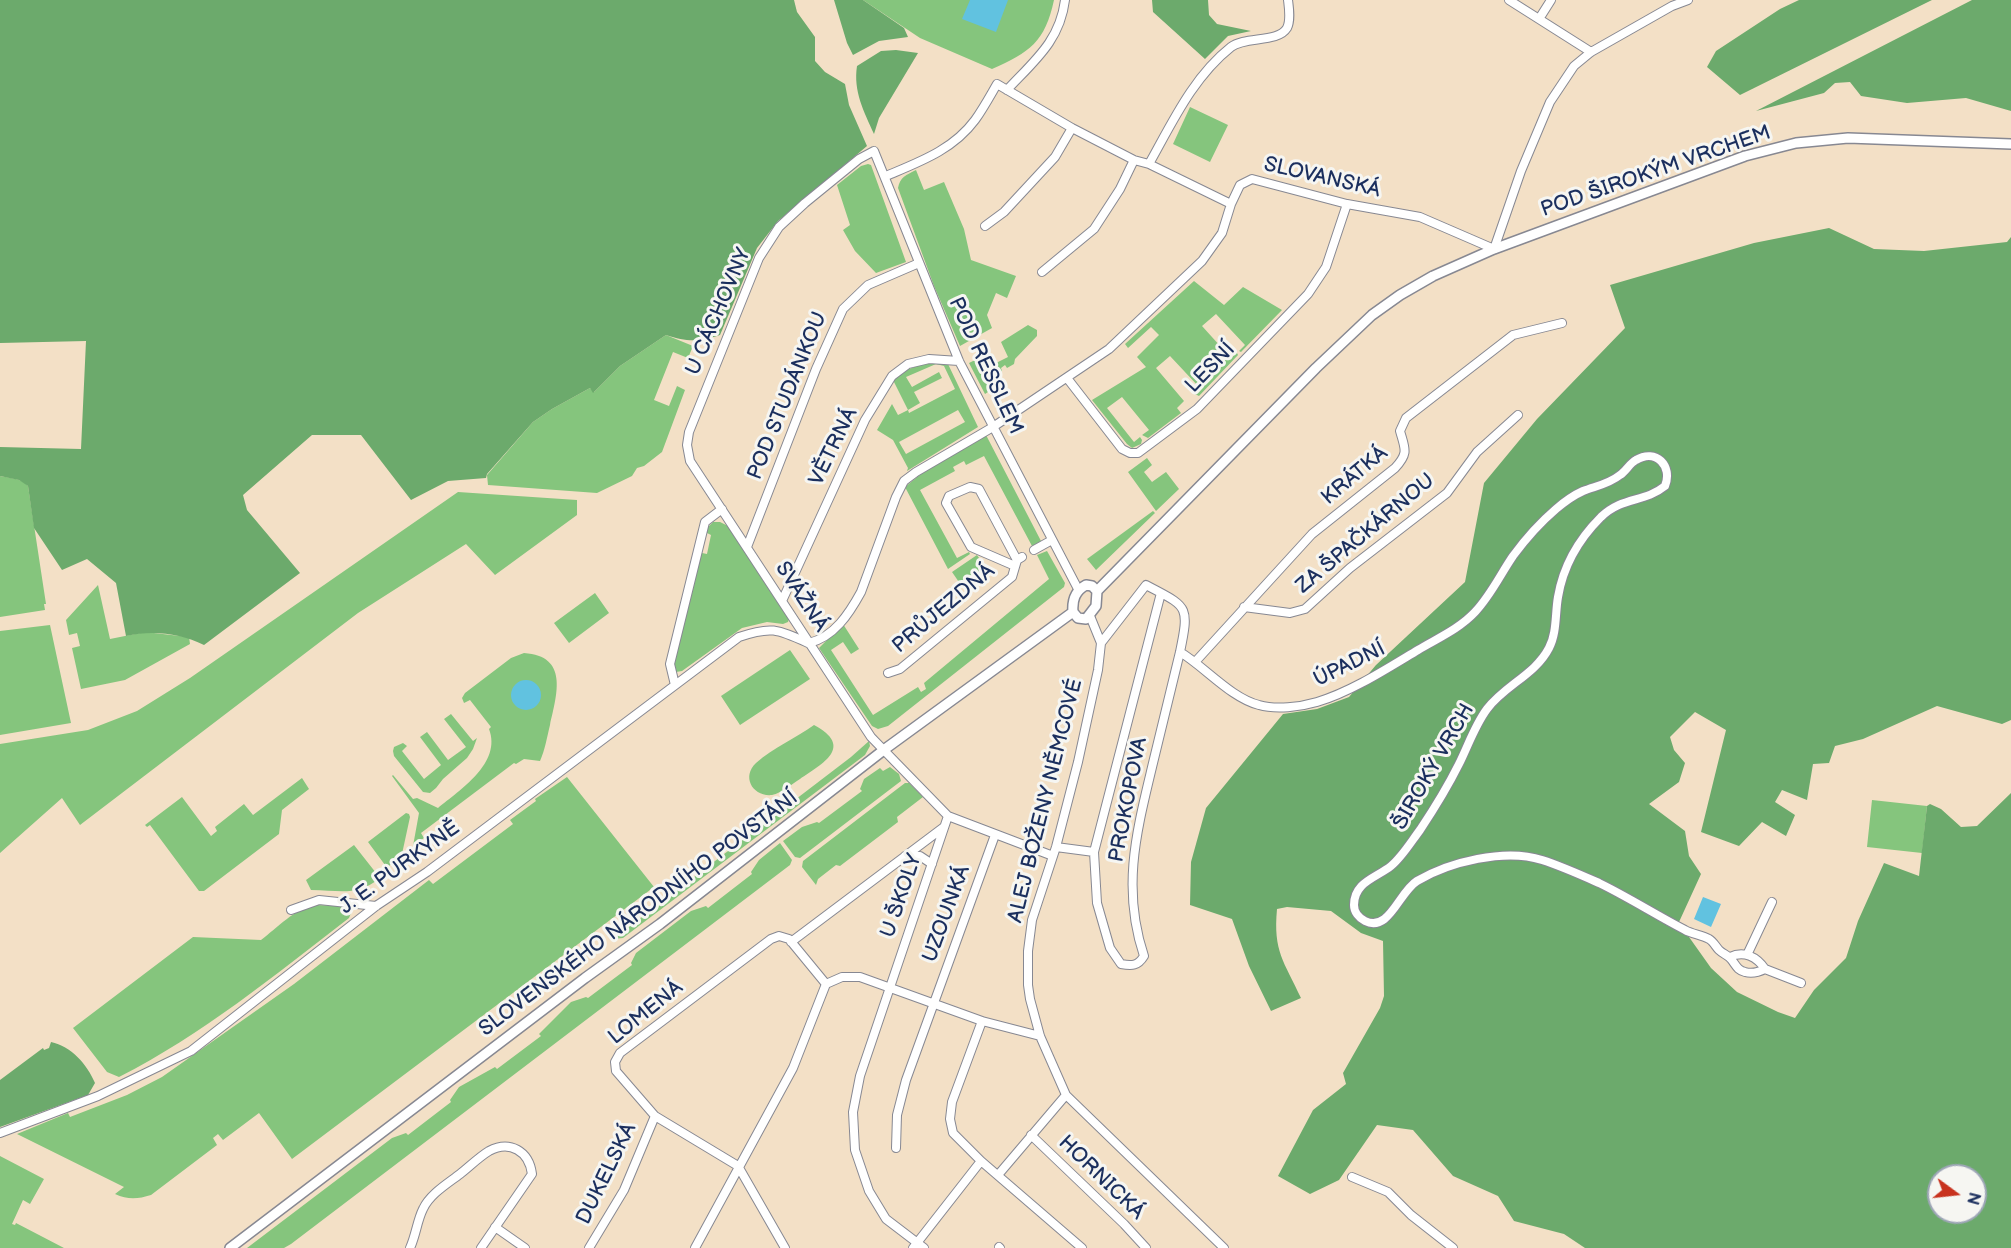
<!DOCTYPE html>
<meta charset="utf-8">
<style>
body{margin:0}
#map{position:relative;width:2011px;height:1248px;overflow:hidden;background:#f3e0c6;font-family:"Balsamiq Sans",sans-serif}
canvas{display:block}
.north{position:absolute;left:1927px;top:1164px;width:60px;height:60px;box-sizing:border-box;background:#f6f6f2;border:2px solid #9ea6b7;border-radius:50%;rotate:105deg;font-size:16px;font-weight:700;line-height:24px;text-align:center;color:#1b2f5e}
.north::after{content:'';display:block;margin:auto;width:21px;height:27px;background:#c8321e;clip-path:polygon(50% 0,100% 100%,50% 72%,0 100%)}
</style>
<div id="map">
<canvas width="2011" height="1248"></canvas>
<div class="north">N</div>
</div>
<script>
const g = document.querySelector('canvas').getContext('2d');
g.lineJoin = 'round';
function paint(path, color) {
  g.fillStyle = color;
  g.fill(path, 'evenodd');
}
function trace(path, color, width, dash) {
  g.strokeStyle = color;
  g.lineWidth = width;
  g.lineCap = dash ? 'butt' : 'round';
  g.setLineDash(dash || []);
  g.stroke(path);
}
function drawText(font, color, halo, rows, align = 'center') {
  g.font = font + ' "Balsamiq Sans",sans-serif';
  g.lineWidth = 6;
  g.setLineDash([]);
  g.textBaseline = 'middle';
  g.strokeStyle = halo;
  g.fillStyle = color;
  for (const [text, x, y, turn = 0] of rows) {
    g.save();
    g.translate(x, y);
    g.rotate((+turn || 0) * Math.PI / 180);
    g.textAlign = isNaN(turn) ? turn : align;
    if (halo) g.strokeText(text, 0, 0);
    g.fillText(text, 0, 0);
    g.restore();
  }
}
paint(new Path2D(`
 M863 0H1054C1045 42 1030 52 992 69L920 38Z
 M1190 107 1228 125 1210 162 1173 144Z
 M868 164 871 165 906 262 876 273 855 251 843 230 850 225 837 185 861 166Z
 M916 170 924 190 944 182 964 229 971 260 1016 276 1007 298 996 293 987 315 992 328 960 346 934 286 898 188C900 177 906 175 916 170Z
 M1194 281 1224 305 1243 287 1282 310 1241 352 1239 351 1245 345 1216 314 1202 326 1231 358 1237 353 1238 355 1199 396 1193 393 1199 387 1170 356 1156 368 1184 401 1177 408 1181 413 1148 438 1142 435 1149 430 1122 397 1107 408 1134 442 1140 437 1142 440 1141 444 1132 448 1127 444 1092 400 1146 367 1137 357 1159 335 1151 327 1128 348 1125 344Z
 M1028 325 1037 330V336L1015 359 1014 364 1007 368 1005 365 1001 368 1002 371 989 378 994 388 985 394 969 363 975 360 980 371 1008 357 1001 342Z
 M666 335 693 346 688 358 673 352 654 400 669 406 677 386 685 390 662 452 644 466 637 468 632 476 597 493 488 485 487 475 533 422 552 409 590 388 594 392 620 366Z
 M927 362 948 364 978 427 907 471 908 468 893 440 877 430 892 404 898 415 908 410 893 380 904 371ZM936 364 944 366 955 389 909 413 908 410 920 403 914 392 942 378 939 372 912 387 906 377ZM958 410 965 422 906 454 899 442Z
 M986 435 1041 541 1032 546 984 456 966 465 964 461 953 467 955 471 920 490 957 558 969 552 970 554 948 569 905 487 927 469Z
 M1147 458 1152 465 1144 472 1152 482 1166 472 1179 489 1156 511 1128 472Z
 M0 476C9 478 21 478 28 486L46 604H44L45 610 0 617Z
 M458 492 577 500V515L495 575 466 544 358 613 80 825 62 798 0 853V744L88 730 137 711 190 678Z
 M1153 511 1155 513 1096 570 1087 559Z
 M713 522H720L728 526 789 619 788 622 783 624 767 622 742 628 682 671 676 672 674 666 698 557 702 553 707 554 711 535 707 533V528Z
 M1047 551 1065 583 1064 587 888 726 878 729 872 726 819 648 843 624 859 649 851 654 843 642 831 650 873 715 918 687 921 692 926 689 924 683 1049 579 1037 555Z
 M977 555 988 571 963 588 952 572Z
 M98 585 110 639 145 632 189 637 190 644 125 680 81 689 72 648 80 646 77 633 69 635 66 620Z
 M595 593 609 613 569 643 554 623Z
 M50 625 71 723 0 735V631Z
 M790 650 810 679 740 725 721 696Z
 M524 653C569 656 557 694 550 725 547 737 545 750 540 761L524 759 516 764 514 763 421 833 424 838 413 846 419 813 392 776 393 775 413 799 417 798 438 808C460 790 502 763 489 729L491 727 470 700 464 703 462 698 465 693 511 658Z
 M451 714 473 741 477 738 473 749 467 758 443 779 436 788 430 793 423 792 394 756 393 751 394 747 403 743 407 746 402 751 424 779 441 765 420 737 427 732 448 760 466 747 444 719Z
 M814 725C855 747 822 764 800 779 792 784 782 793 772 795 753 797 741 777 756 763 773 748 796 738 814 725Z
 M869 741 870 746 865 755 623 938 613 939 851 757Z
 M890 767 899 774 901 781 800 858 795 857 783 841 802 827 817 822 819 823 862 791 860 789 864 779 880 768 883 771Z
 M567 777 654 887 292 1159 259 1113 223 1140 218 1134 213 1138 217 1145 151 1195C138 1199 128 1200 115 1194L124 1187 17 1134 68 1113 70 1117 127 1095 162 1077 294 984 429 880 433 884 513 824 510 820 536 801 535 799Z
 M302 778 309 789 282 810 279 834 204 891H199L150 825 147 827 145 825 182 797 211 836 217 831 215 827 244 804 253 815Z
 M905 783H909L923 797 897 817 898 822 840 866 836 865 818 879 816 885 802 867 803 861Z
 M1872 800 1927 806 1922 853 1867 847Z
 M406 813 409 814 410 817 402 854 389 866 385 865 368 842Z
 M780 843 792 860 790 865 291 1244 284 1248H247L392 1138 406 1133 408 1135 451 1102 450 1100 459 1087 495 1067 497 1069 541 1036 539 1034 571 1002 586 997 588 998 632 965 631 963 636 953 691 911 706 906 708 908 752 874 751 872 759 860Z
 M354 845 380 878C356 897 340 890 311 890L306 880Z
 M316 905 342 906V911L351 913 349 918C275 975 202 1035 119 1077L107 1072 73 1028 193 937 261 940C277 928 295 908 316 905Z
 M0 1156 44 1179 30 1204 23 1200 12 1224 15 1225 16 1223 64 1248H0Z`), '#85c57d');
paint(new Path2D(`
 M0 0H794L797 12 815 37V61L825 72 845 84 849 105 867 146 778 221 757 248 720 335C699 342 687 342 666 335L620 366 593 393 590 388 552 409 533 422 487 474 486 478 448 481 411 500 361 435H312L243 495 247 510 300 573 204 645C180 633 152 630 126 636L116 583 87 559 62 570 34 528 28 486 19 480 0 476V447L81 449 86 341 0 343Z
 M834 0H863L904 28 908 37 879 41 853 55 847 43Z
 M1152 0H1208L1209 15 1217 24 1251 31 1228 36 1205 59 1153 12Z
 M1799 0H1932L1740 95 1707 67 1716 51 1780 9Z
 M1972 0H2011V111L1966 98 1907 103 1861 96 1850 82 1835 83 1824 93 1756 111Z
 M896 50 918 53 879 118 874 134C864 112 853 91 857 66L881 51Z
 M1829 228 1874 249 1924 251 2007 242 2011 237V720L2002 724 1937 706 1863 739 1835 746 1829 763 1813 764 1807 800 1782 790 1775 802 1795 815 1786 836 1762 822 1739 846 1701 832 1726 730 1695 712 1670 737 1674 750 1685 763 1679 782 1649 804 1685 831 1689 856 1701 874 1679 922 1641 901 1638 907 1689 937 1711 968 1737 992 1778 1012 1795 1018 1814 990 1846 958 1858 921 1884 863 1919 876 1927 806 1930 804 1941 809 1961 827 1977 826 2011 793V1248H1585L1564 1234 1514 1221 1498 1196 1453 1176 1413 1130 1377 1125 1339 1180 1310 1194 1278 1176 1313 1110 1346 1084 1343 1073 1380 1008 1384 996 1383 941 1361 933 1331 911 1287 907 1277 909C1273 952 1284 961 1301 998L1271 1011 1249 966 1232 919 1190 905 1191 862 1206 808 1283 714 1317 709 1349 697 1376 665 1465 582 1484 483 1537 419 1625 328 1610 285 1754 243ZM1939 1176H1975V1212H1939Z
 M51 1042C71 1046 87 1064 95 1083L88 1095 0 1127V1080L43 1048 44 1050 49 1048Z`), '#6caa6c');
paint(new Path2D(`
 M970 0H1008L996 32 962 19Z
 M511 695a15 15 0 1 1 30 0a15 15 0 1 1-30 0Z
 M1703 897 1721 904 1711 927 1694 919Z`), '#61c2e0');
const minor = new Path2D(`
 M1509 0 1591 52
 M1539 19 1551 0
 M1007 90C1034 61 1060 41 1065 0
 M1149 164C1172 123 1193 77 1231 47 1245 36 1278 43 1287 28 1291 20 1289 8 1288 0
 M886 176C919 162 953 150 975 120 983 109 990 96 997 84L1072 128 1134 160 1149 164 1231 204 1240 185 1252 179 1347 204 1420 217 1494 249 1521 171 1550 102 1574 66 1591 52 1672 6 1688 0
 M985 226 1004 212 1055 157 1072 128
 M1042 272 1094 229 1120 189 1134 160
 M1067 378 1122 449 1130 453H1138L1197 409 1308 294 1326 267 1347 204
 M747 547 816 369 843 309 868 285 919 263
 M1034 550 1052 540
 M1015 566 971 547 946 503 949 496 970 487 979 489 1017 560
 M782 601 865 420 892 376 908 364 929 359 959 361
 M1244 607 1290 613 1305 609 1350 568 1447 493 1477 452 1518 415
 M1090 616 1101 643 1098 670 1078 762 1056 847 1032 920 1028 951V985L1030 999 1040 1036 1066 1095 1224 1248
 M809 643C834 637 849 614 861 592L896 497 904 481 916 472 993 427 1109 349 1202 261 1222 233 1231 204
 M1101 643 1146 585C1187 607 1190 604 1180 652 1171 689 1162 726 1153 763 1137 830 1121 887 1144 956 1138 966 1132 966 1121 964L1110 948 1097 903 1094 852 1161 593
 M1180 652C1205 667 1231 698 1259 705 1276 710 1300 707 1317 702 1351 692 1388 668 1418 650 1438 638 1459 629 1475 612 1491 595 1500 575 1513 556 1524 541 1542 521 1556 509 1563 503 1574 495 1583 491 1596 486 1609 484 1620 475 1626 471 1630 463 1636 460 1656 448 1673 466 1665 486 1644 503 1623 496 1601 517 1579 539 1563 567 1558 597 1555 614 1557 633 1549 648 1535 675 1505 685 1487 709 1475 725 1468 746 1459 764 1448 786 1434 809 1420 830 1411 842 1402 857 1391 866 1376 878 1354 882 1354 905 1354 912 1359 918 1365 921 1389 933 1399 892 1417 881 1449 862 1505 848 1542 860 1561 866 1581 875 1599 883 1628 897 1656 915 1685 930 1692 934 1702 935 1709 939 1713 941 1716 947 1719 950 1723 954 1728 955 1731 959 1736 965 1737 970 1745 972 1752 974 1759 972 1765 969L1801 983
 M1196 661 1312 534 1395 468C1409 453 1405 449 1400 431L1406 418 1513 335 1562 323
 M888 673 900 669 1012 577 1017 560 1022 557
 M675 685 670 664 705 522 722 509
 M1056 847 1094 852
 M905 856H920L932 864
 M1053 856 948 816 871 737 690 461 687 445 689 432 759 258 779 227 805 203 859 159 874 151 959 361 1078 589
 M291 910 319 900 376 906
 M791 942 944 827
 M1747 955 1772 902
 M1730 957C1744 950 1757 957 1765 969
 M982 1021 952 1102 950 1119 953 1133 981 1161 1082 1248
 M0 1133 98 1096 191 1051 376 906 427 872 739 637C771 626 777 629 808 643
 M1031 1135 1124 1224 1146 1248
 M896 1148 897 1115 906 1080 995 835
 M998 1175 1066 1095
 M1352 1177 1388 1192 1411 1215 1453 1248
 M495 1227 525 1248
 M999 1247 1000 1248
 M410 1248C416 1235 417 1221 423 1209 430 1194 447 1184 460 1174 469 1167 479 1157 489 1151 510 1140 529 1151 532 1174L481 1248
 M589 1248 624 1190 655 1116
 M695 1248 793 1068 826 984 842 977H860L982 1021 1040 1036
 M785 1248 738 1166 655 1116 616 1071 615 1062 620 1053 771 939 779 936 789 939 826 984
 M913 1248 981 1161
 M924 1248 886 1219 869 1191 855 1150 853 1112 860 1076 948 816`);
const tertiary = new Path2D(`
 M1086 585 1092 586 1097 591 1096 606 1086 619 1078 618 1073 612C1072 600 1075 591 1086 585Z
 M1097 591 1316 368 1372 315 1400 295 1433 276 1494 249 1745 156 1796 143 1848 138 2011 144
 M230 1248 585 978 660 924 885 749 1073 612`);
trace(minor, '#878892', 10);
trace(tertiary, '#878892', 12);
trace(minor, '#fff', 8);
trace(tertiary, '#fff', 9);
drawText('21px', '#1b2f5e', '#f6f6f2', [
 ["POD ŠIROKÝM VRCHEM",1656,172,-19],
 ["SLOVANSKÁ",1322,178,13],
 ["U CÁCHOVNY",719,312,-67],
 ["POD RESSLEM",985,366,65],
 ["LESNÍ",1211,368,-46],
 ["POD STUDÁNKOU",788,396,-68],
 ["VĚTRNÁ",834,447,-64],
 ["KRÁTKÁ",1355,476,-40],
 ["ZA ŠPAČKÁRNOU",1366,534,-40],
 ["SVÁŽNÁ",801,597,57],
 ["PRŮJEZDNÁ",944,609,-40],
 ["ÚPADNÍ",1350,665,-26],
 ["ŠIROKÝ VRCH",1434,767,-60],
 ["PROKOPOVA",1129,800,-79],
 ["ALEJ BOŽENY NĚMCOVÉ",1046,801,-76],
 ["J. E. PURKYNĚ",400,868,-36],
 ["U ŠKOLY",902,896,-71],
 ["SLOVENSKÉHO NÁRODNÍHO POVSTÁNÍ",639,914,-37],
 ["UZOUNKÁ",947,914,-70],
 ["LOMENÁ",646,1013,-39],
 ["DUKELSKÁ",607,1174,-64],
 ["HORNICKÁ",1101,1178,44]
]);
</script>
